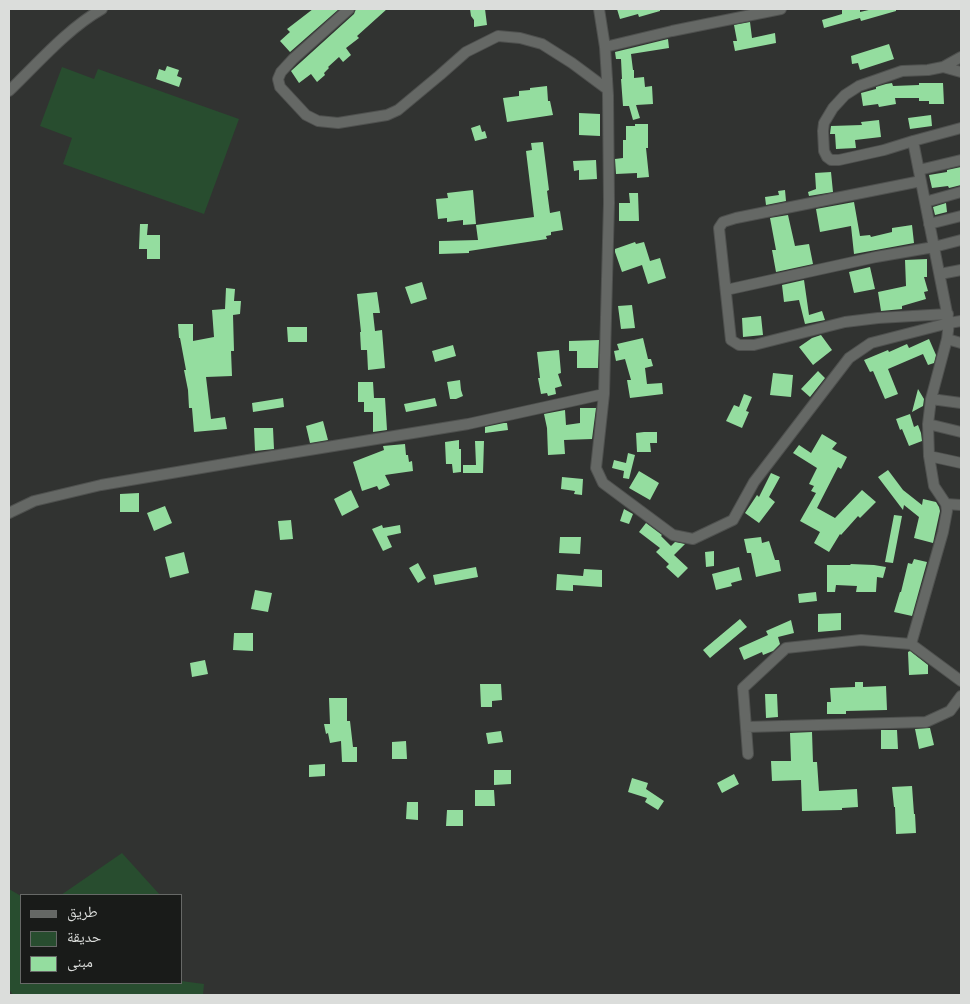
<!DOCTYPE html>
<meta charset="utf-8">
<style>
body{margin:0}
#map{position:relative;width:970px;height:1004px;overflow:hidden;background:#313331;font-family:Mulish,"Noto Naskh Arabic",sans-serif}
canvas{display:block}
.frame{position:absolute;inset:0;border:10px solid #dbdddb;pointer-events:none}
.legend{position:absolute;left:20px;top:894px;width:162px;height:90px;box-sizing:border-box;background:#191b19;border:1px solid #676967;margin:0;padding:6px 9px;list-style:none;font-size:15px;color:#dbdddb}
.legend li{display:flex;align-items:center;gap:10px;height:25px}
.legend b{width:25px;border:1px solid #676967}
</style>
<div id="map">
<canvas width="970" height="1004"></canvas>
<div class="frame"></div>
<ul class="legend">
<li><b style="height:6px;background:#656865"></b>طريق</li>
<li><b style="height:14px;background:#284d2f"></b>حديقة</li>
<li><b style="height:14px;background:#94dd9f"></b>مبنى</li>
</ul>
</div>
<script>
const g = document.querySelector('canvas').getContext('2d');
g.lineJoin = 'round';
function paint(path, color) {
  g.fillStyle = color;
  g.fill(path, 'evenodd');
}
function trace(path, color, width, dash) {
  g.strokeStyle = color;
  g.lineWidth = width;
  g.lineCap = dash ? 'butt' : 'round';
  g.setLineDash(dash || []);
  g.stroke(path);
}
paint(new Path2D(`
 M62 67 94 79 98 69 239 119 204 214 63 164 72 138 40 126Z
 M122 853 160 895H61Z
 M9 889 21 896V983H181V981L204 984 203 995H13L9 989Z`), '#284d2f');
paint(new Path2D(`
 M313 9H339L290 52 280 41 290 32 287 29Z
 M356 9H387L357 36 359 38 346 48 351 55 343 62 339 57 328 67 329 68 324 73 325 75 317 82 311 74 299 83 291 71 354 14Z
 M470 9H485L487 25 474 27V20L471 16Z
 M617 9H660V11L639 17 638 14 620 19Z
 M842 9H860V12L873 9H896V11L861 21 860 18 824 28 822 20 842 14Z
 M750 22 752 38 775 33 776 43 735 51 733 41H737L734 25Z
 M668 39 669 48 631 54 633 70H634V78L644 77 645 87 652 86 653 104 636 105 640 118 633 120 629 106H623L621 79H622L621 59H616L615 52Z
 M889 44 894 59 860 70 858 63 852 64 851 56Z
 M167 66 179 70 177 76 182 78 179 87 156 79 159 69 165 71Z
 M892 83 893 86 919 85V83H943L944 104H929V101H919V98H895L896 104 879 107 878 104 863 106 861 93 876 89V87L886 84Z
 M547 86 548 101H550L553 115 507 122 503 98 519 96V91L530 90V88Z
 M579 113 600 114V136L579 135Z
 M931 115 932 126 910 129 908 118Z
 M879 120 881 137 855 140 856 148 836 149 835 134H830L831 126 862 125 861 122Z
 M635 124H648V148H646L649 177 637 178V173L616 174 615 159 623 158V140H626V126H635Z
 M480 125 482 132 485 131 487 138 475 141 471 128Z
 M543 142 549 190 547 191 550 213 560 211 563 230 551 232V235L546 236 547 239 469 251V253L439 254V241L478 240 476 225 534 217 526 151 532 150 531 143Z
 M596 160 597 179 579 180V170L574 171 573 161Z
 M961 167V185L949 188 948 186 932 188 929 175 947 172V170Z
 M831 172 833 192 809 196 808 192 816 189 815 173Z
 M473 190 476 224 463 225V220L447 222V218L438 219 436 199 448 198 447 193Z
 M785 190 786 201 766 205 765 197 779 195 778 191Z
 M629 193H638L639 221H619V203H630Z
 M854 202 860 236 870 235 871 237 892 232V228L912 225 914 243 854 254 851 226 820 232 816 209Z
 M946 203 947 212 935 215 933 207Z
 M788 215 795 246 809 244 813 264 776 272 772 250H776L770 218Z
 M140 224H148L147 235H160V259H147V249H139Z
 M635 242 636 244 644 242 650 261 660 258 666 278 648 284 642 265 622 272 615 252V249Z
 M927 259V277H924L928 291 924 292 926 299 902 306V309L881 311 878 292 906 286 905 260Z
 M870 267 875 289 854 293 849 272Z
 M804 280 809 315 822 311 825 320 805 324 799 300 784 302 782 285Z
 M422 282 427 299 411 304 405 287Z
 M226 288 235 289 234 301H241L240 314 233 315 234 351H231L232 376 206 377 211 419 225 417 227 429 194 432 192 408H189L188 390 184 370H186L180 338H179L178 324H193V341L214 337 212 310 225 309Z
 M377 292 380 313H373L375 331 382 330 385 368 368 370 367 350H361L360 332H361L357 294Z
 M632 305 635 328 621 329 618 306Z
 M761 316 763 335 743 337 742 318Z
 M287 327H307V342H288Z
 M821 335 832 350 813 365 799 347 812 338Z
 M643 338 648 359H651L653 366 645 368 647 384 662 383 663 394 630 398 627 380H631L625 359 616 361 614 351 619 350 617 344Z
 M929 339 936 355 934 363 928 365 923 354 888 369 898 394 885 399 873 371 870 372 864 360 888 350 889 352 907 344 909 348Z
 M599 340 598 368H577V351H569V341Z
 M453 345 456 356 435 362 432 351Z
 M559 350 561 373 558 374 562 386 555 388 556 394 548 396 547 393 541 394 538 378H540L537 352Z
 M818 371 825 378 810 397 801 389Z
 M773 373 793 375 791 397 770 395Z
 M460 380 461 390 463 396 456 399H450L447 382Z
 M358 382H373L374 398H385L387 430 373 432V412H364V402H358Z
 M918 389 924 399 923 406 912 412Z
 M744 394 752 397 746 411 749 412 742 428 726 421 734 405 739 407Z
 M283 398 284 407 253 412 252 403Z
 M435 398 437 406 406 412 404 404Z
 M580 408H596L592 439 564 440 565 454 548 455 547 428 544 414 565 410 566 425 580 423Z
 M910 414 914 427 918 425 921 433 922 441 909 446 902 429 900 430 896 419Z
 M323 421 328 440 310 443 306 426Z
 M504 423H507L508 430 485 433V427Z
 M254 428H273L274 449 255 451Z
 M644 432H657V443H650L651 452H637L636 433Z
 M822 434 837 443 832 449 847 457 841 469 838 467 817 508 835 518 862 490 876 502 860 518 858 516 841 535 840 534 829 552 814 543 820 532 800 521 816 493 811 491 814 486 809 484 817 468 793 453 799 445 811 453Z
 M459 440V449H461V472L453 473 452 464H446L445 442Z
 M475 441H484L483 473H463V465H476Z
 M405 444 406 455H408L409 462 412 461 413 471 385 475 390 485 379 490 377 486 362 491 353 462 384 450 383 446Z
 M628 453 635 455 629 479 623 478 624 471 612 468 614 460 626 463Z
 M888 470 903 490 922 505 923 499 936 502 939 507 940 511 933 543 914 538 919 517 904 505 903 510 878 477Z
 M639 471 659 483 650 500 629 488Z
 M771 473 780 477 769 497 775 502 759 523 745 513 757 495 759 497Z
 M562 477 583 479 582 495 574 494 575 491 561 489Z
 M351 490 359 507 342 516 334 499Z
 M139 493V512H120V494Z
 M165 506 172 523 154 531 147 513Z
 M624 509 633 514 629 524 620 521Z
 M894 515 902 516 893 563 885 562Z
 M291 520 293 539 280 540 278 521Z
 M646 523 662 535 661 536 671 546 675 542 685 544 674 555 688 568 678 578 666 567 669 564 656 552 660 548 639 532Z
 M382 525 383 528 400 525 401 533 387 536 392 547 383 551 372 529Z
 M560 537H581L580 554 559 553Z
 M761 537 762 543 769 541 775 560H779L781 571 756 577 751 553H747L744 539Z
 M714 551V566L706 567 705 552Z
 M184 552 189 573 170 578 165 557Z
 M914 559 927 562 912 616 894 612 900 592H901L908 563 912 564Z
 M418 563 426 578 418 583 409 568Z
 M850 564 874 565 886 567 883 578 877 577 876 592H856L857 586 836 585 835 592H827V565H851Z
 M476 567 478 577 435 585 433 575Z
 M739 567 742 580 731 583 732 586 716 590 712 574Z
 M584 569 602 570V587L573 585V591L556 590 557 574 583 576Z
 M255 590 272 593 268 612 251 609Z
 M816 592 817 601 799 603 798 594Z
 M841 613V630L818 632V614Z
 M740 619 747 627 710 658 703 650Z
 M791 620 794 633 778 637 780 644 773 651 763 655 762 652 744 660 739 648 768 635 766 631Z
 M234 633H253V651L233 650Z
 M910 651 928 665V674L909 675 908 652Z
 M205 660 208 674 192 677 190 663Z
 M855 682H863V687L886 686 887 710 846 711V714H827V702H831L830 688 855 687Z
 M480 684H501L502 700 492 701V707H481Z
 M765 694H777L778 717 766 718Z
 M329 698H347V721H350L353 747H357V762H342L341 741 330 743 328 733 326 734 324 724H330Z
 M930 728 934 745 919 749 915 729Z
 M881 730H897L898 749H881Z
 M501 731 503 742 488 744 486 733Z
 M812 732 813 762H817L819 791 857 789 858 807 842 808V810L802 811 801 780 772 781 771 761H791L790 733Z
 M406 741 407 759H392V742Z
 M325 764V776L309 777V765Z
 M494 770H511V784L494 785Z
 M734 774 739 784 722 793 717 783Z
 M632 778 648 783 646 789 664 801 658 810 645 802 647 798 628 792Z
 M912 786 914 814H915L916 833 896 834 895 807H894L892 787Z
 M475 790H494L495 806H475Z
 M407 802H418V820L406 819Z
 M447 810H463V826H446Z`), '#94dd9f');
const minor = new Path2D(`
 M349 9 293 59 281 72 278 79 280 87 306 115 318 121 338 123 387 115 398 110 440 75 466 52 498 36 520 38 542 44 572 63 607 89
 M605 47 672 31 781 9
 M961 57 943 67 928 70 902 71 859 86 845 95 833 108 824 123 823 131 824 151 827 157 831 160H839L884 150 913 141 961 128
 M943 67 961 72
 M9 91C38 63 67 29 102 9
 M919 170 961 160
 M921 181 736 218 723 222 719 228 731 340 739 345H754L845 322 878 318 948 314
 M925 202 961 192
 M929 224 961 216
 M940 274 961 270
 M726 290 876 257 934 247 961 240
 M947 339 961 343
 M604 394 596 468 603 483 673 535 693 539 733 520 754 482 849 358 871 343 949 323 961 321
 M931 399 961 403
 M928 424 961 432
 M929 456 961 463
 M946 504 961 505
 M9 513 34 501 101 485 254 459 468 424 604 394 609 203 608 95 605 47 599 9
 M911 644 943 532 947 511 946 504 934 486 929 456 928 424 931 399 947 339 949 323 913 141
 M746 727 926 722 950 711 961 696
 M748 754 743 688 786 648 861 640 911 644 961 681`);
trace(minor, '#4f514f', 12);
trace(minor, '#656865', 10);
</script>
